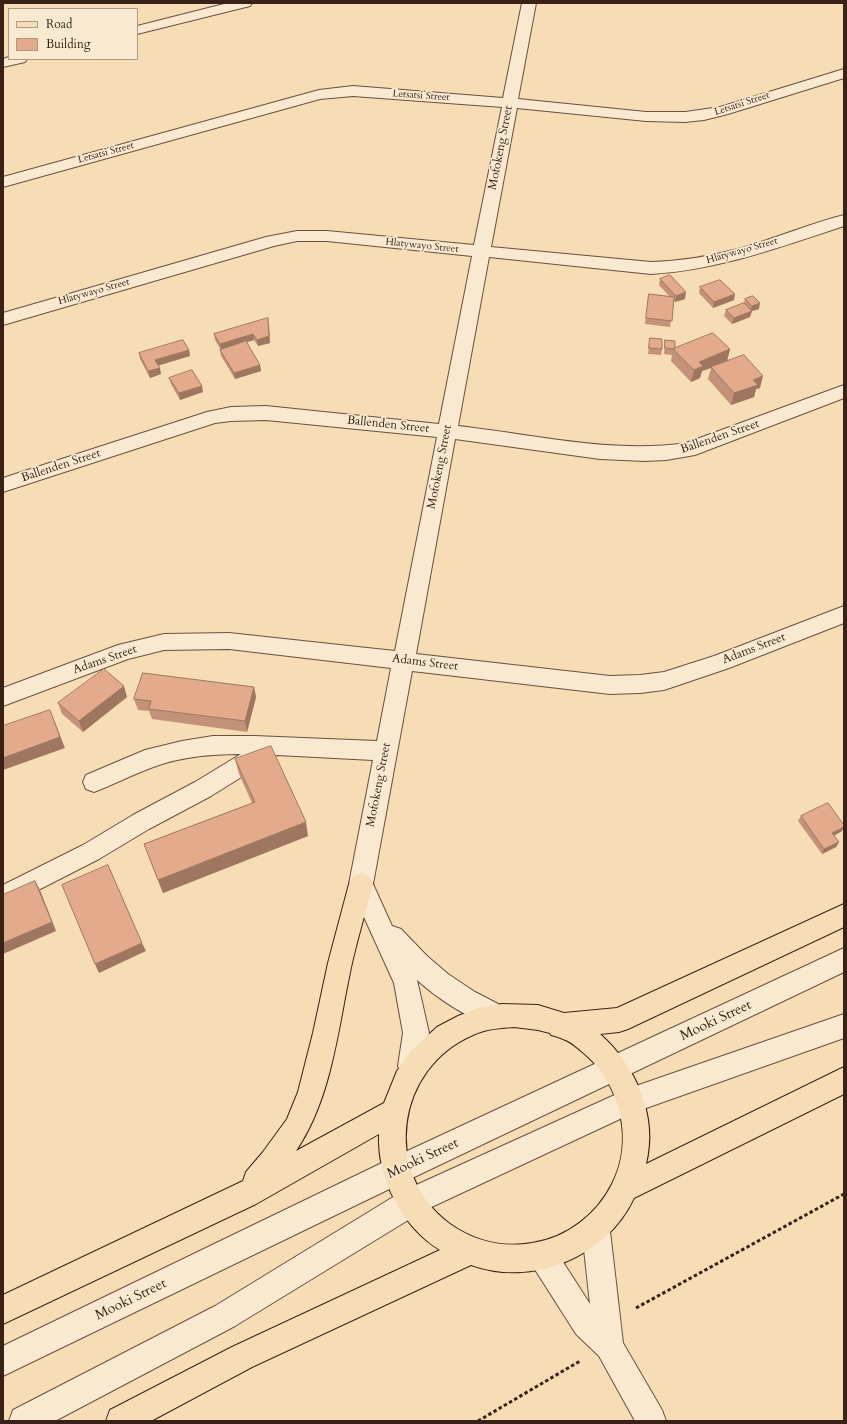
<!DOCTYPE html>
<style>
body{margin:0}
#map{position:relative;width:847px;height:1424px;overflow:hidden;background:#f6ddb6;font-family:Cardo,serif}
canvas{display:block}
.frame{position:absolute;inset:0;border:4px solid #3a2117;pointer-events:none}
.legend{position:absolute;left:8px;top:8px;width:130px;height:52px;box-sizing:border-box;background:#f9e9d0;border:1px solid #ad9986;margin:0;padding:5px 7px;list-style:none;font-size:12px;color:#3a2117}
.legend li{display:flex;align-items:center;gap:8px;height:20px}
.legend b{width:20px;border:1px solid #ad9986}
</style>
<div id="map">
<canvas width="847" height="1424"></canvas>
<div class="frame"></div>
<ul class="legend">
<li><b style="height:5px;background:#f6ddb6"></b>Road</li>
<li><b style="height:11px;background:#e3aa8b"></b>Building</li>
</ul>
</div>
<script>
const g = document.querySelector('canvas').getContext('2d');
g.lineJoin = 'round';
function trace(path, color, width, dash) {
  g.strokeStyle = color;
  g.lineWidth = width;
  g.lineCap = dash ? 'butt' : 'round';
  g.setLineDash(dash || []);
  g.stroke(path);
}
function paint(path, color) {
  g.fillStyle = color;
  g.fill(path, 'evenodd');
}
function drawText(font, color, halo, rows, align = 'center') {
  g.font = font + ' Cardo,serif';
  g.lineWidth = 3.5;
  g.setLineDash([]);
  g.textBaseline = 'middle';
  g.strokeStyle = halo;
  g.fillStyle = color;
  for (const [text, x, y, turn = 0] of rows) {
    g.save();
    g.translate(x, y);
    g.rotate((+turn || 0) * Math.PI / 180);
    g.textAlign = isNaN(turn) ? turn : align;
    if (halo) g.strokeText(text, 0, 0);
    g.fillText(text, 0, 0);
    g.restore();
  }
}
const minor = new Path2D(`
 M228 3H252L250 6 137 34V26Z
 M522 3H536L518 99 646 112H685L720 107 844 69V78L728 114 704 120 685 122 646 121 517 108 491 247 651 262C682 261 712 256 742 248 776 238 809 224 844 215V226C780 247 719 270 651 274L489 257 458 426C532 434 611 454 686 443L844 385V398L695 455 666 460 645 461 600 459 455 439 416 654 610 676 640 675 664 672 714 656 844 606V623L729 668 664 690 640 693 610 694 412 671 373 884 392 926 401 929 427 956 448 974 475 992 504 1007 508 1016 504 1025 495 1028C467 1017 439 1000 417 980L429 1033 424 1066 420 1075 411 1079 402 1075 398 1066 403 1033 394 983 349 884 373 760 277 755 211 796 149 829 99 859 3 908V885L83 845 133 815 195 782 241 754C210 754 177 757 148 769 130 776 112 785 94 792L86 789 83 782 86 775 145 750 182 741 213 736H254L377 741 391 668 229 649 164 650 128 659 3 706V688L118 645 164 634 229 633 395 651 437 437 266 420 231 421 215 423 3 492V478L207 412 231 407 266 406 439 424 472 256 327 241H297L274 246 3 325V313L266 237 297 231H327L474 245 502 107 353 96 320 99 3 187V177L319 90 353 86 503 98Z
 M9 57V59H27L25 62 3 67V59Z
 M844 948V972L408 1180 3 1376V1346L388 1160Z
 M844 1014V1038L635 1112 423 1211 235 1326 55 1421H9L13 1410 215 1306 403 1191 630 1088Z
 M596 1217 606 1221 610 1231 623 1343 662 1410 666 1421H635L599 1356 576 1334 534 1268 530 1258 534 1248 544 1244 554 1248 590 1304 582 1231 586 1221Z`);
const major = new Path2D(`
 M361 873 369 876 373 884C366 910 358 937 352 963 338 1026 333 1096 296 1151L384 1103 397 1071 411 1051 437 1027 458 1016 479 1008 502 1004 538 1005 564 1013 617 1008 844 904V927L628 1029 619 1032 600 1034C636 1066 658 1116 646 1164L844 1067V1094L634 1198C606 1258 532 1287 471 1265L252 1367 151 1421H106L110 1410 232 1347 440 1250C402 1227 377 1178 379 1134L256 1204 3 1324V1295L243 1181 246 1172 263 1152 287 1119 298 1092 313 1033 328 963 349 884 353 876ZM514 1027 538 1030 550 1033 551 1035C555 1036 559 1037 563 1039 572 1042 580 1050 587 1056 621 1087 634 1141 612 1184 597 1214 567 1238 532 1243 502 1248 474 1241 450 1224 381 1173 396 1068 473 1035 486 1029 500 1028 514 1027Z`);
trace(minor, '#69503f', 2);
trace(major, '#3a2117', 2);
trace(new Path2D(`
 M636 1308 844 1194
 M478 1421 580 1361`), '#3a2117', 3, [3.5, 2.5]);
paint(minor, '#f9e9d0');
paint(major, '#f6ddb6');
paint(new Path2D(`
 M660 279 685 299 675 302 674 301 670 327 645 324 649 294 670 297 659 285Z
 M700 287 734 300 713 308 699 293Z
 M745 299 759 309 752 311 750 317 732 324 724 316 726 310 744 303Z
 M269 324 270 343 258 346 254 340 246 342 260 365 261 371 235 379 221 356 220 350H221L215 340 214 334Z
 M650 338 662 349 661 355 648 354Z
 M665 340 675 348 730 349 727 361 760 388 756 389 754 397 731 405 708 379 711 368 702 371 700 378 691 382 671 361 672 355 664 354Z
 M189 350 190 356 158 365 161 374 150 378 140 359 139 353Z
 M169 378 203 392 180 400 171 384Z
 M254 687 256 697 247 732 152 719 149 711 138 710 134 699Z
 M127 697 83 732 62 714 58 703Z
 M235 759 308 836 163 893 144 844 252 803 239 774Z
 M801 816 842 831 834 836 839 842 836 847 822 854 798 821Z`), '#c39278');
paint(new Path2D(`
 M686 292 685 299 675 302 676 296Z
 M735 294 734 300 713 308 714 302Z
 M760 303 759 309 752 311 750 317 732 324 734 318 750 312 752 306Z
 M268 318 270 343 258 346 257 340Z
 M253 334 254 340 221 350 220 344Z
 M730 349 727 361 711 367V368L702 371 700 378 691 382 694 370 699 362Z
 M189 350 190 356 157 366 155 360Z
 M260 365 261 371 235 379 234 373Z
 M160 368 161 374 150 378 148 371Z
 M763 376 760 388 756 389 754 397 731 405 734 393 753 380Z
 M202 386 203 392 180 400 179 393Z
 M124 686 127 697 83 732 79 721Z
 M254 687 256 697 247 732 245 721Z
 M50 710 65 748 3 770V758Z
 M306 822 308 836 163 893 158 880Z
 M844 827 842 831 829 838 832 833Z
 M839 842 836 847 822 854 824 849Z
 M35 881 40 890 56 931 3 954V943Z
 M142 943 146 951 99 973 95 964Z`), '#9f7761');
const building = new Path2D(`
 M670 275 686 292 676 296 660 279Z
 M720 280 735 294 714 302 700 287Z
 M649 294 674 297 672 321 646 318Z
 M753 296 760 303 752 306 745 299Z
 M744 303 752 311 734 318 726 310Z
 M268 318 269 336 257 340 253 334 220 344 214 334Z
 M713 333 730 349 699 362 703 366 694 370 673 349Z
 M650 338 662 339V349L649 348Z
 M183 340 189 350 155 360 160 368 148 371 139 353Z
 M665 340 675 341V348L673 349 665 348Z
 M246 341 260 365 234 373 220 350Z
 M744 355 763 376 753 380 758 385 734 393 711 367Z
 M192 370 202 386 179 393 169 378Z
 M104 669 124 686 79 721 58 703Z
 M143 673 254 687 245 721 149 709 151 701 134 699Z
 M50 710 60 737 3 758V726Z
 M271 746 306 822 158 880 144 844 255 802 235 759Z
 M828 803 844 825V827L832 833 839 842 824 849 801 816Z
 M108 865 142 943 95 964 62 885Z
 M35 881 52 922 3 943V895Z`);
paint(building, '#e3aa8b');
trace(building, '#9f7761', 1);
drawText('10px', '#3a2117', '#f9e9d0', [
 ["Letsatsi Street",421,96,4],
 ["Letsatsi Street",742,104,-18],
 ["Letsatsi Street",106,153,-15],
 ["Hlatywayo Street",422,246,6],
 ["Hlatywayo Street",742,251,-16],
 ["Hlatywayo Street",94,292,-16]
]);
drawText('12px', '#3a2117', '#f9e9d0', [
 ["Mofokeng Street",501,148,-79],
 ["Ballenden Street",388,425,6],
 ["Ballenden Street",720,437,-19],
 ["Ballenden Street",61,466,-18],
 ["Mofokeng Street",440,467,-79],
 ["Adams Street",754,649,-21],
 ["Adams Street",105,660,-19],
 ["Adams Street",425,663,7],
 ["Mofokeng Street",379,785,-79]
]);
drawText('14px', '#3a2117', '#f9e9d0', [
 ["Mooki Street",716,1021,-25],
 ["Mooki Street",423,1159,-25],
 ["Mooki Street",131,1300,-26]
]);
</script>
